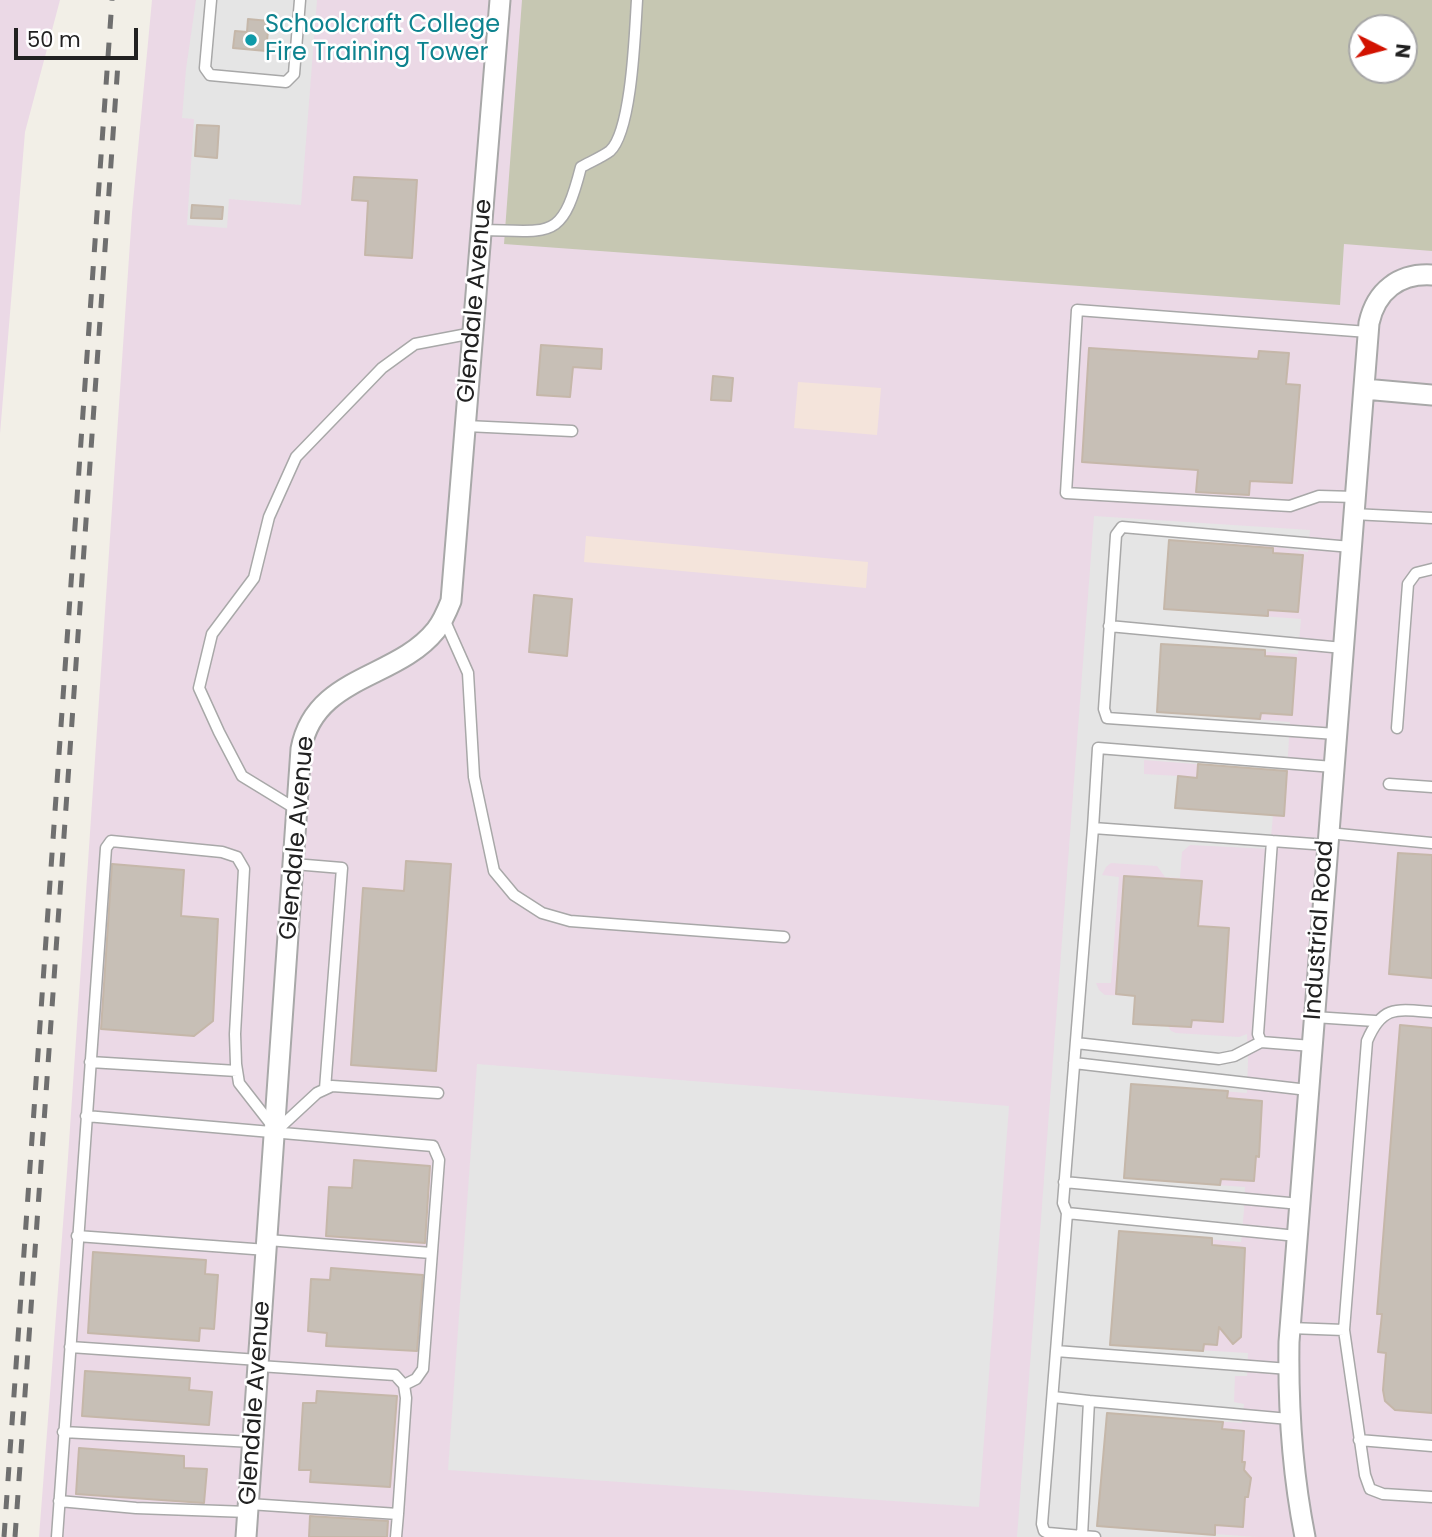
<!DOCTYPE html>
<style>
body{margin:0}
#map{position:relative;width:1432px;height:1537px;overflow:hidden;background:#f2efe7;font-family:Poppins,sans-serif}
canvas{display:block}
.north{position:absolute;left:1348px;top:14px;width:70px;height:70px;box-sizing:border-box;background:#fff;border:2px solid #a6a6a6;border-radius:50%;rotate:96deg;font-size:19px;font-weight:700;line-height:28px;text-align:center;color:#212121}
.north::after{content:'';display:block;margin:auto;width:24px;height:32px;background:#d21200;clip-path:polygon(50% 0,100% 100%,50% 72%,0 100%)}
.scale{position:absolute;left:14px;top:28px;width:124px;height:32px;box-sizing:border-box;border:4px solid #212121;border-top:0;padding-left:9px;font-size:21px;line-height:24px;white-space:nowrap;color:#212121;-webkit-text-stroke:5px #fff;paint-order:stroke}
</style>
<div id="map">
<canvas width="1432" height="1537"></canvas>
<div class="north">N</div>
<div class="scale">50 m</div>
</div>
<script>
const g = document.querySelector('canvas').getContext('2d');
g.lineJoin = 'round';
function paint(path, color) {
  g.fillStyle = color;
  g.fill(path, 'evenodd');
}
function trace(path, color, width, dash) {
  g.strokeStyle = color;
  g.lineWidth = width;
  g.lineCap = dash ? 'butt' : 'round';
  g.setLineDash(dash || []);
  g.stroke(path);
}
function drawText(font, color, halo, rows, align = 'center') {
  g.font = font + ' Poppins,sans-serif';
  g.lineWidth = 5;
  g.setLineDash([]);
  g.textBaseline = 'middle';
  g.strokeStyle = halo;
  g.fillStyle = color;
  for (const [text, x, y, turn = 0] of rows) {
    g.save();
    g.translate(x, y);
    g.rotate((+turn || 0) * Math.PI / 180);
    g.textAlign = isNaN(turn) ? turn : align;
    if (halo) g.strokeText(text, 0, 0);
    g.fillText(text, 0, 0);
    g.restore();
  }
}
paint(new Path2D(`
 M0 0H60L25 132 0 434Z
 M152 0H1432V1537H39L67 1172 132 213ZM1362 28H1404V70H1362Z`), '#ebd9e6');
paint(new Path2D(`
 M798 382 881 388 877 435 794 428Z
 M586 536 868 562 866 588 584 562Z`), '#f4e4db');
paint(new Path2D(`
 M522 0H1432V251L1344 244 1340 305 504 244ZM1362 28H1404V70H1362Z`), '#c6c7b2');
paint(new Path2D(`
 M196 0H317L301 205 229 199 227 228 187 225 194 119 182 118 186 69Z
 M1094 516 1310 530 1308 552 1273 546 1169 540 1165 609 1301 619 1298 654 1162 644 1157 712 1290 722 1287 771 1144 760V774L1178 776 1176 808 1273 815 1270 849 1190 845 1182 852 1180 878 1165 877 1157 866 1111 863 1106 867 1102 875 1119 877 1111 983H1096L1099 990 1105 995 1135 996 1134 1024 1168 1026 1171 1031 1176 1033 1239 1037 1247 1034 1248 1060 1247 1093 1131 1084 1124 1178 1245 1187 1244 1210 1241 1242 1120 1232 1111 1345 1248 1353 1247 1376H1235L1234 1402 1244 1404 1242 1423 1107 1413 1097 1526 1258 1537H1017Z
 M477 1064 1009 1106 979 1507 448 1470Z`), '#e5e5e5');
const building = new Path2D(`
 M248 19 269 21 266 51 233 48 235 31 247 32Z
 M197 125 219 126 217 158 195 156Z
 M354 177 417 180 412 258 365 255 368 201 352 200Z
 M192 205 223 207 222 219 191 218Z
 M541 345 602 349 601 369 573 367 570 397 537 395Z
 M1089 348 1258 359 1259 351 1289 353 1286 384 1300 385 1292 483 1250 481 1249 495 1196 492 1198 470 1082 462Z
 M713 376 733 378 731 401 711 400Z
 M1169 540 1273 548V553L1303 555 1298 612 1268 610V616L1164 609Z
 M534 595 572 599 567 656 529 652Z
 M1161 644 1265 650V656L1296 658 1292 715 1261 713 1260 719 1157 712Z
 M1198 764 1287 771 1284 816 1175 808 1178 776 1197 778Z
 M1398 853 1432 855V978L1389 974Z
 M406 861 451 864 436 1071 351 1065 363 888 404 891Z
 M112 864 184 870 181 916 218 919 213 1021 194 1036 101 1029Z
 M1124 876 1202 881 1198 926 1229 928 1223 1022 1192 1020 1191 1027 1133 1024 1135 996 1116 994Z
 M1400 1025 1432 1028V1413L1395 1410 1385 1401 1383 1390 1386 1353 1378 1352 1382 1314H1377Z
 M1131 1084 1228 1091 1227 1098 1262 1101 1259 1157 1256 1156 1254 1181 1221 1179 1220 1185 1124 1178Z
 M354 1160 430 1166 425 1243 326 1236 329 1187 352 1188Z
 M1119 1231 1212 1238V1245L1245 1248 1241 1337 1233 1344 1219 1327 1217 1345 1204 1344 1203 1351 1110 1345Z
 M93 1252 206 1260 205 1274 218 1275 214 1329 200 1328 199 1341 88 1333Z
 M331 1268 423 1275 417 1351 326 1346 327 1333 308 1331 311 1279 330 1280Z
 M85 1371 190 1378 189 1390 212 1392 209 1425 82 1416Z
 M317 1391 397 1396 390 1487 310 1482 311 1470H299L303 1403H316Z
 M1107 1413 1223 1422 1222 1429 1244 1431 1242 1462H1245L1244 1470 1251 1478 1248 1497H1245L1243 1527 1215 1525V1535L1097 1526Z
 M79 1448 184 1456V1468L207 1469 204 1503 76 1494Z
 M310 1516 388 1521 387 1537H309Z`);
paint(building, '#c7bfb6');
trace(building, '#c5b7a9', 2);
const service = new Path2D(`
 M211 0 205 68 210 75 286 82 294 74 300 0
 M483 230C552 231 562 241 581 167 590 162 602 157 610 151 632 131 635 30 637 0
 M466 426 572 431
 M1355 497 1319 496 1290 506 1066 493 1077 310 1368 332
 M1353 514 1432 518
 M444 619 468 673 474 777 494 871 514 895 542 913 570 921 784 937
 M1109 626 1343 648
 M1397 728 1408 584 1416 573 1432 569
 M1336 734 1107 718 1104 709 1116 535 1122 527 1351 547
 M1389 784 1432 787
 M296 809 242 776 219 732 199 688 212 634 254 578 269 517 296 457 382 368 415 344 473 333
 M1093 828 1063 1203 1067 1213 1297 1236
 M1328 833 1432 843
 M1272 841 1258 1034 1261 1042 1312 1046
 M1327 845 1093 828 1098 748 1333 767
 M294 864 342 868 325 1089
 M1432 1012C1397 1009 1382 1005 1367 1041L1344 1330 1365 1475 1370 1489 1383 1494 1432 1497
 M1314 1017 1375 1021
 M1076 1043 1219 1059 1234 1056 1261 1042
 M90 1062 237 1071
 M1074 1063 1308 1090
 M86 1116 433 1146 439 1160 423 1369 416 1379 404 1385
 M276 1131 317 1093 332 1086 438 1093
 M1064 1182 1300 1204
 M1067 1213 1056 1351 1289 1369
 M77 1236 267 1250
 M268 1240 431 1253
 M1290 1328 1344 1330
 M70 1347 259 1360
 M1056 1351 1042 1524 1044 1531 1048 1533 1082 1536
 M259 1366 395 1375 404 1385 406 1398 398 1514
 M1053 1397 1089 1401
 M63 1432 253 1442
 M1359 1440 1432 1446
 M59 1501 136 1508 248 1512
 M249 1504 398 1514 396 1537
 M57 1537 106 848 111 841 222 852 237 857 244 869 235 1034 236 1064 239 1083 274 1128
 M1095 1537 1082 1536 1089 1401 1289 1419`);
const minor = new Path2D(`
 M1364 389 1432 395
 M246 1537 301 749C315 675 396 680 436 630 443 621 447 611 451 601L500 0
 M1305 1537C1292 1472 1288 1408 1289 1342L1369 323C1376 291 1399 273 1432 275`);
trace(service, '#a8a8a8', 13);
trace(minor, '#a8a8a8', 23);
trace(service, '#fff', 10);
trace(minor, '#fff', 19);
trace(new Path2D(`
 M4 1537 112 0
 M15 1537 118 63`), '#6f6f6f', 5, [14, 14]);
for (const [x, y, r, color] of [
 [251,40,7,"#0f9aa8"]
]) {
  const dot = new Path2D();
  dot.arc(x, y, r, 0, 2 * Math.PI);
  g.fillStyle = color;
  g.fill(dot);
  trace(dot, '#fff', 2.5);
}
drawText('24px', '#0d838f', '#fff', [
 ["Schoolcraft College",265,26],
 ["Fire Training Tower",265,54]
], 'left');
drawText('24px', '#212121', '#fff', [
 ["Glendale Avenue",476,301,-85],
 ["Glendale Avenue",298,838,-85],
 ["Industrial Road",1320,930,-86],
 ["Glendale Avenue",256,1403,-86]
]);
</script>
